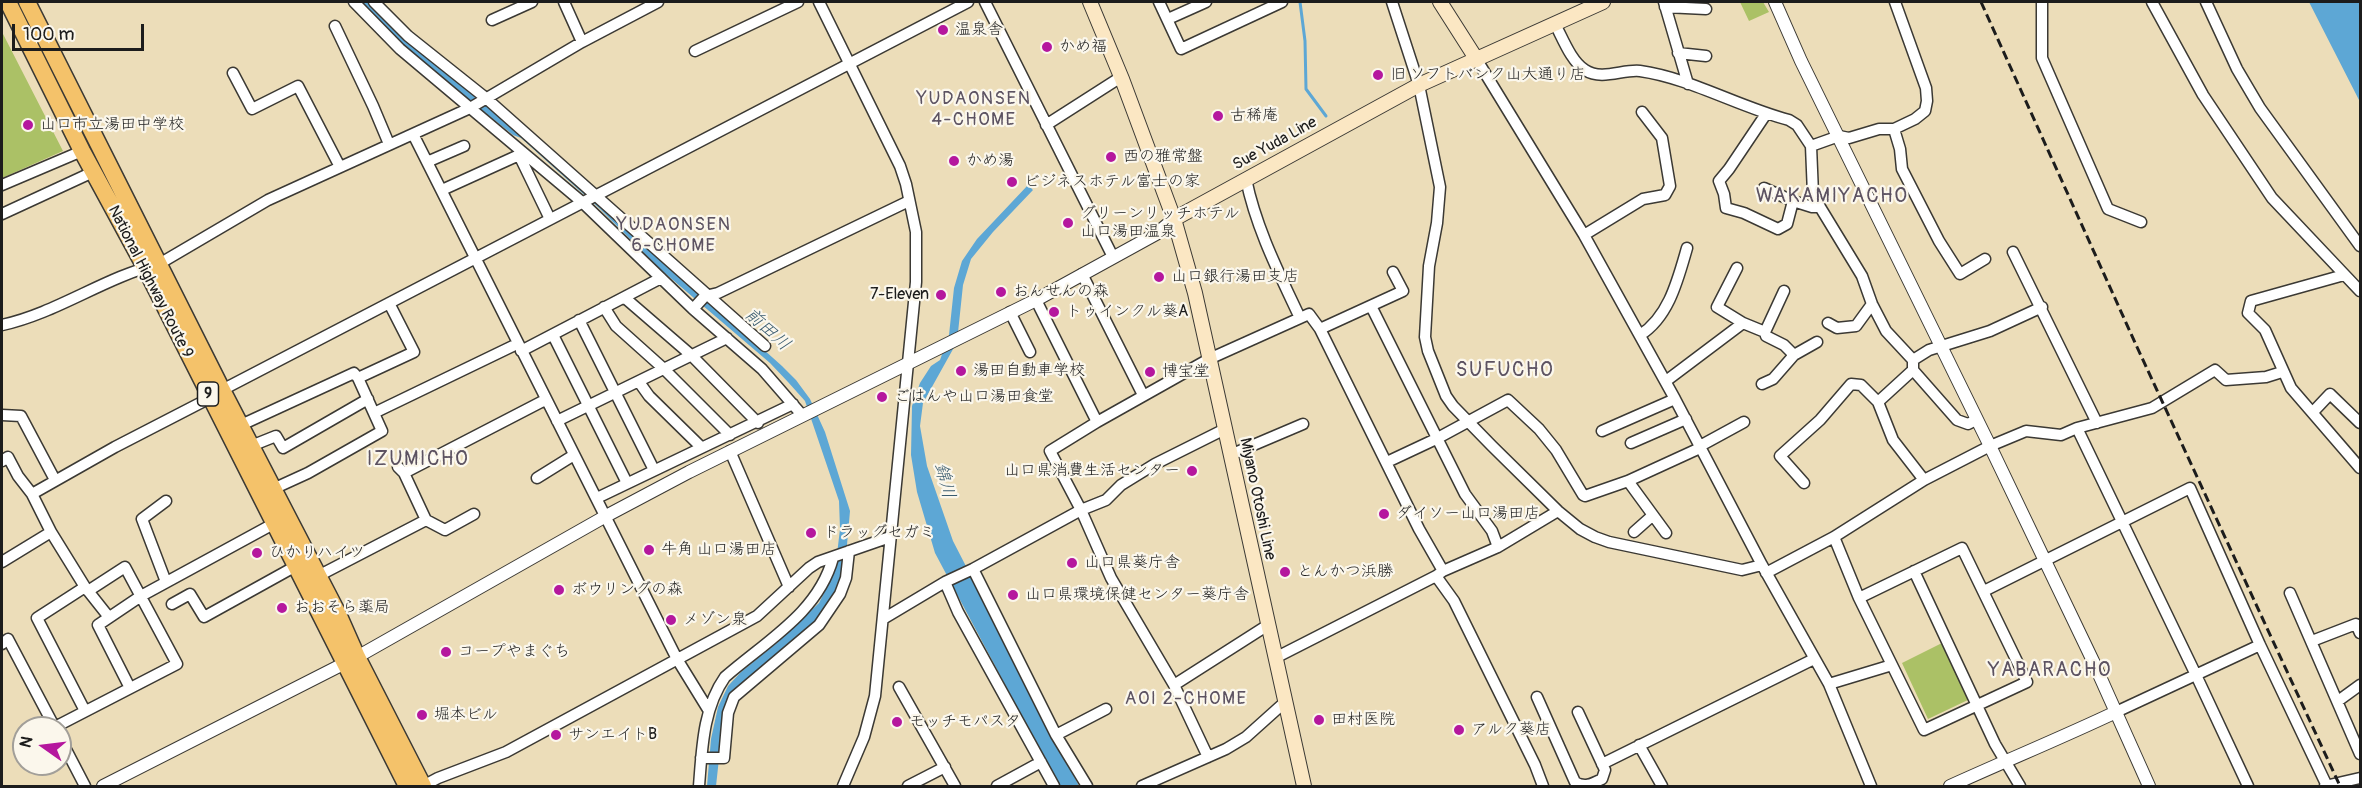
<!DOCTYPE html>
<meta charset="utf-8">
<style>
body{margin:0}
#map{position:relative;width:2362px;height:788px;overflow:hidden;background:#ecddb9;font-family:Pangolin,sans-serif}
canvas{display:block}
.frame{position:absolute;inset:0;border:3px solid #1c1c1c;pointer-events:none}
.north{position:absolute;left:12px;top:716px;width:60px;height:60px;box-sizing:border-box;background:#fbf7ec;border:2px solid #a29f99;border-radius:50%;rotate:284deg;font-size:16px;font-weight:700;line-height:24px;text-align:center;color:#1c1c1c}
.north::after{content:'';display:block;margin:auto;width:21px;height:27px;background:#b5179e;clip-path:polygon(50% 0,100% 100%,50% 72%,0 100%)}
.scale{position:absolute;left:12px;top:24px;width:132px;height:27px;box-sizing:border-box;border:3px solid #1c1c1c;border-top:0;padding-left:8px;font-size:18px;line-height:21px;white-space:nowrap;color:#1c1c1c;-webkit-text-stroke:4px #fbf7ec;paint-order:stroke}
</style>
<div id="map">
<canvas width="2362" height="788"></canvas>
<div class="frame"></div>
<div class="north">N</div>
<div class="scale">100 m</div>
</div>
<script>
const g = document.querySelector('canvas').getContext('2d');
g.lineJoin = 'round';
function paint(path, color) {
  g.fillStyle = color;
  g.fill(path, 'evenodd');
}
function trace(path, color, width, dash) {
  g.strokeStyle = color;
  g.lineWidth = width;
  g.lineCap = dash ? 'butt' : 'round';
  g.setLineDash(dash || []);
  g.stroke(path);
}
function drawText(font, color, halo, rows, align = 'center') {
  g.font = font + ' Pangolin,"Klee One",sans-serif';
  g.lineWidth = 4.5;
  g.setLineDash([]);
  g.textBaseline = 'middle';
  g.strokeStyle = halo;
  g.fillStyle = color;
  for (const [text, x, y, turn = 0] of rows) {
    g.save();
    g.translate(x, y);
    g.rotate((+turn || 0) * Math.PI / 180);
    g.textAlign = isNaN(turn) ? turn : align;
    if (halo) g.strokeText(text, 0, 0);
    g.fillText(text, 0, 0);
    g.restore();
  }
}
paint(new Path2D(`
 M1740 2H1763L1769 12 1749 21Z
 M2 32 63 151 2 178Z
 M1942 643 1970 699 1928 719 1902 663Z`), '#abc166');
paint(new Path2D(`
 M359 2H368L500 114 782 366 796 380 810 399 825 432 850 511 845 567 840 587 814 623 771 658 730 698 724 713 716 786H707L711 739 718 707 728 686 741 672 778 642 819 603 835 571 840 529 839 501 805 401 788 382 770 363 660 269 600 209 521 138 513 135 405 48Z
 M2309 2H2360V104L2359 100Z
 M1028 185 1033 190 993 232 971 259 963 285 957 342 923 403 920 426 927 466 953 541 1079 786H1059L935 553 917 492 911 455 912 406 920 383 931 366 940 360 949 335 954 288 962 261 977 239Z`), '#5da7d5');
trace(new Path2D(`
 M1300 2 1305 41 1306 89 1326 116`), '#5da7d5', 3);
const minor = new Path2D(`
 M354 2 400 49 582 202 693 309 762 369 802 415
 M374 2 408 36 487 99 765 346
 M564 2 582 42
 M819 2 900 166 906 184 916 232V282L875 696 864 737 843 786
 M985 2 1113 257
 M1159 2 1181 49 1282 2
 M1392 2 1419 85 1440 187 1437 223 1429 266 1425 337 1428 351 1446 396 1453 406 1492 446 1558 511 1580 529 1595 537 1609 542 1742 570 1762 565
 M1664 2 1688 84
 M2042 2V58L2108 209 2141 222
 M2152 2 2203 95 2272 198 2360 291
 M2206 2 2237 69 2260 108 2360 246
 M1665 7 1706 9
 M1168 19 1206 2
 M492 20 532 2
 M1555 24C1563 39 1571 61 1585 70 1602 81 1623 69 1640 71 1690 78 1739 107 1789 120L1797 125 1811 146 1813 194 1820 207 1862 276 1872 304 1886 331 1913 360V370L1957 420 1968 424 1976 420
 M335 26 373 106 389 144
 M695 51 798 2
 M1678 53 1706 56
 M1477 60 1584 235 1675 399 1762 565 1829 684 1871 786
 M233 73 252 109 298 86 340 167
 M1766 114 1729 169 1719 181 1724 194 1726 208 1744 213 1778 229 1787 224 1793 201 1812 207H1820
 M1046 125 1121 77
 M1894 129 1900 149 1902 169 1939 241 1960 274 1985 259
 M413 134 677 659 709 711
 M1811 146 1839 136 1849 138 1879 129H1894L1915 119 1925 111 1927 101 1926 88 1895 2
 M519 155 550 219
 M427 162 464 146
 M1246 179C1256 228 1279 273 1300 318
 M2 185 82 151
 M1764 188 1793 201
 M442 190 519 155H524
 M2 214 93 172
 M1584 235 1643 199 1665 195 1670 186 1662 138 1642 112
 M2013 252 2097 423
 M1737 268 1717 307 1743 323
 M1082 274 1143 395
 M2344 275 2251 301 2248 313 2265 330 2291 388 2360 468
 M625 298 691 355 758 423
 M1036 300 1097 422 1209 359 1309 314 1320 329 1419 529 1443 571
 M1371 306 1465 494 1492 531 1498 547
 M604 307 616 326 664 369 730 435
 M693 309 705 296 718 293 909 201
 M1010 312 1030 352
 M579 320 654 470
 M1828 323 1837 328 1856 326 1872 304
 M2 325C57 313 105 277 159 264L268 200 470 108 582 42 658 2
 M1320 329 1403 291 1393 272
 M1765 332 1784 291
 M553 335 627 483
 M1640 335C1669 317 1678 279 1687 248
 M521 351 661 278
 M1794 355 1817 342
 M1913 360 1929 350 1990 331 2042 307
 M358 378 414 352 389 303
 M1666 381 1743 323 1765 332 1766 336 1784 345 1794 355 1773 379 1762 384
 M639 382 649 396 701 447
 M222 390 968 2
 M1878 402 1913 370
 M2313 412 2330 394 2360 423
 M374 413 517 344
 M2 415 21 416 55 480
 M557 421 727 338
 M1097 422 1050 451 1081 510 1111 578 1174 685 1208 757
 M241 425 354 373 358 378 382 431 308 473 273 489
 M2077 428 2196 675 2248 786
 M1602 431 1675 399
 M1631 443 1686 419
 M251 446 276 436 283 448 368 399
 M1700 446 1744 422
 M730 451 789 587
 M1230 455 1303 424
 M2 461 8 457 18 476 32 494 51 532 2 562
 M1387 462 1436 439 1508 400 1539 429 1556 450 1583 495 1585 496 1628 481 1700 448
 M398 467 404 473 426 520
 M404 473 545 400
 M537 478 574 455
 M1628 481 1666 533
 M1804 483 1780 456 1820 420 1851 384 1861 385 1878 402 1893 440 1924 480
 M32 494 115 447 210 398
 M597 498 793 404
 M166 501 142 519 166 582
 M51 532 85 587 108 616
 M1634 532 1652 516
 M1834 537 1859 598 1924 730 2027 682 1962 548 1859 598
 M973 569 1056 735 1087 786
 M1914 571 1995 744 2020 786
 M1766 573 1834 537 1924 480 1990 446 2026 431 2061 435 2077 428 2152 408 2215 370 2226 380 2266 377 2282 372
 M318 576 426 520 445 530 474 514
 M1436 576 1454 601 1535 765 1543 786
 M945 582 958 612 1054 786
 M85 587 37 618 85 711
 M1984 591 2190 488 2260 645 2327 786
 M2290 593 2360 754
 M172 604 190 594 204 617 296 566
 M883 619 945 582 973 569 1081 510 1106 500 1121 485 1155 464 1225 429
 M2312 641 2356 624 2360 633
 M2 644 8 639 55 728
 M1275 658 1436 576 1443 571 1498 547 1558 511
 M1829 684 1892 665
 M1174 685 1268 625
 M899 687 955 786
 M130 688 98 625 141 596 275 523
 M1537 697 1575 782C1585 788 1592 784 1602 779L1605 770 1578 712
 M2338 701 2360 685
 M2116 712 2260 645
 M55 727 177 664 125 567 88 591
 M1056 735 1106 709
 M60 738 85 786
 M1639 745 1662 786
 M701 758H724L728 713 734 697 819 625 840 594 846 578 849 551
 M1602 764 1814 659
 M423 786 438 778 506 752 757 616 809 568 818 562 890 537
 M699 786C702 749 703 708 725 677 766 641 818 613 833 558
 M908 786 945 767
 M997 786 1041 762
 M1142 786 1226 749 1246 737 1285 702
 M2325 786 2360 778`);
const tertiary = new Path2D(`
 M1775 2 1801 61 1990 446 2093 661 2149 786
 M103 786 357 657 606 516 689 472 1036 300 1156 234 1174 219
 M1950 786C2005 761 2061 738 2116 712`);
const secondary = new Path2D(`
 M1090 2 1122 79 1174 219 1195 293 1304 786
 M1440 2 1477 60
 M1174 219 1419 85 1603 2`);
const trunk = new Path2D(`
 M8 2 82 151 145 267 407 786
 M27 2 222 390 338 614 357 657 423 786`);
trace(minor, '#3b3934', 13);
trace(tertiary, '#3b3934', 14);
trace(secondary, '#3b3934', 16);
trace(trunk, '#3b3934', 19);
trace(minor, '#fff', 10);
trace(tertiary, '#fff', 12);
trace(secondary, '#fbe7c3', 14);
trace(trunk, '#f4c26a', 16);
trace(new Path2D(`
 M1981 2 2137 347 2340 786`), '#1c1c1c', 3, [9, 4.5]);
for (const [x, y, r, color] of [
 [943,30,6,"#b5179e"],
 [1047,47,6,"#b5179e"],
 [1378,75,6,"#b5179e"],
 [1218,116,6,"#b5179e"],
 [28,125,6,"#b5179e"],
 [1111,157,6,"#b5179e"],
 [954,161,6,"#b5179e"],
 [1012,182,6,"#b5179e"],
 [1068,223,6,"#b5179e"],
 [1159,277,6,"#b5179e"],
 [1001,292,6,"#b5179e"],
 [941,295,6,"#b5179e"],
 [1054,312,6,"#b5179e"],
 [961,371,6,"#b5179e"],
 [1150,372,6,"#b5179e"],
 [882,397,6,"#b5179e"],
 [1192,471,6,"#b5179e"],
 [1384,514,6,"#b5179e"],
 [811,533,6,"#b5179e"],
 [649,550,6,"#b5179e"],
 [257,553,6,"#b5179e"],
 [1072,563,6,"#b5179e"],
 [1285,572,6,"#b5179e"],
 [559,590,6,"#b5179e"],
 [1013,595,6,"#b5179e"],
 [282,608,6,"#b5179e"],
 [671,620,6,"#b5179e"],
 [446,652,6,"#b5179e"],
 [422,715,6,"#b5179e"],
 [1319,720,6,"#b5179e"],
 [897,722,6,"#b5179e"],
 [1459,730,6,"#b5179e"],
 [556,735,6,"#b5179e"]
]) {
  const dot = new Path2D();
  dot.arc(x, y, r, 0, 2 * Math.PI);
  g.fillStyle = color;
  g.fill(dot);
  trace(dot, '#fbf7ec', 2);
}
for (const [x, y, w] of [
 [208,394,21]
]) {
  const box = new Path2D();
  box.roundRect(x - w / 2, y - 12, w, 24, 4.5);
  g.fillStyle = '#fbf7ec';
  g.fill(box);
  trace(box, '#1c1c1c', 1.5);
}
drawText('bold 15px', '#1c1c1c', null, [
 ["9",208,394]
]);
drawText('16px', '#1c1c1c', '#fbf7ec', [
 ["温泉舎",955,30],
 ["かめ福",1059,47],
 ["旧 ソフトバンク山大通り店",1390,75],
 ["古稀庵",1230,116],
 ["山口市立湯田中学校",40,125],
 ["西の雅常盤",1123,157],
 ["かめ湯",966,161],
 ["ビジネスホテル富士の家",1024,182],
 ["グリーンリッチホテル",1080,214],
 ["山口湯田温泉",1080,232],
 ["山口銀行湯田支店",1171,277],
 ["おんせんの森",1013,292],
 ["7-Eleven",929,295,"right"],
 ["トゥインクル葵A",1066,312],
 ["湯田自動車学校",973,371],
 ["博宝堂",1162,372],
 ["ごはんや山口湯田食堂",894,397],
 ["山口県消費生活センター",1180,471,"right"],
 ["ダイソー山口湯田店",1396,514],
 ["ドラッグセガミ",823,533],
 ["牛角 山口湯田店",661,550],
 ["ひかりハイツ",269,553],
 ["山口県葵庁舎",1084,563],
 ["とんかつ浜勝",1297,572],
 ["ボウリングの森",571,590],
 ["山口県環境保健センター葵庁舎",1025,595],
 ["おおそら薬局",294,608],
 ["メゾン泉",683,620],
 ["コープやまぐち",458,652],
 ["堀本ビル",434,715],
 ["田村医院",1331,720],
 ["モッチモパスタ",909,722],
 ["アルク葵店",1471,730],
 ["サンエイトB",568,735]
], 'left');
drawText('16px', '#1c1c1c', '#fbf7ec', [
 ["Sue Yuda Line",1275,144,-29],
 ["National Highway Route 9",150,282,63],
 ["Miyano Otoshi Line",1257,499,78]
]);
g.letterSpacing = '1.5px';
drawText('18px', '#5c5261', '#fbf7ec', [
 ["YUDAONSEN",974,99],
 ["4-CHOME",974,120],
 ["YUDAONSEN",674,225],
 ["6-CHOME",674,246],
 ["AOI 2-CHOME",1186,699]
]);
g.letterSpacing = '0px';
drawText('italic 18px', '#395b6f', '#fbf7ec', [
 ["前田川",767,330,42],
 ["錦川",944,481,76]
]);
g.letterSpacing = '1.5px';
drawText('20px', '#5c5261', '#fbf7ec', [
 ["WAKAMIYACHO",1832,197],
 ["SUFUCHO",1505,371],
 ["IZUMICHO",418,460],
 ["YABARACHO",2050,671]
]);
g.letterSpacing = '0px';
</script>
